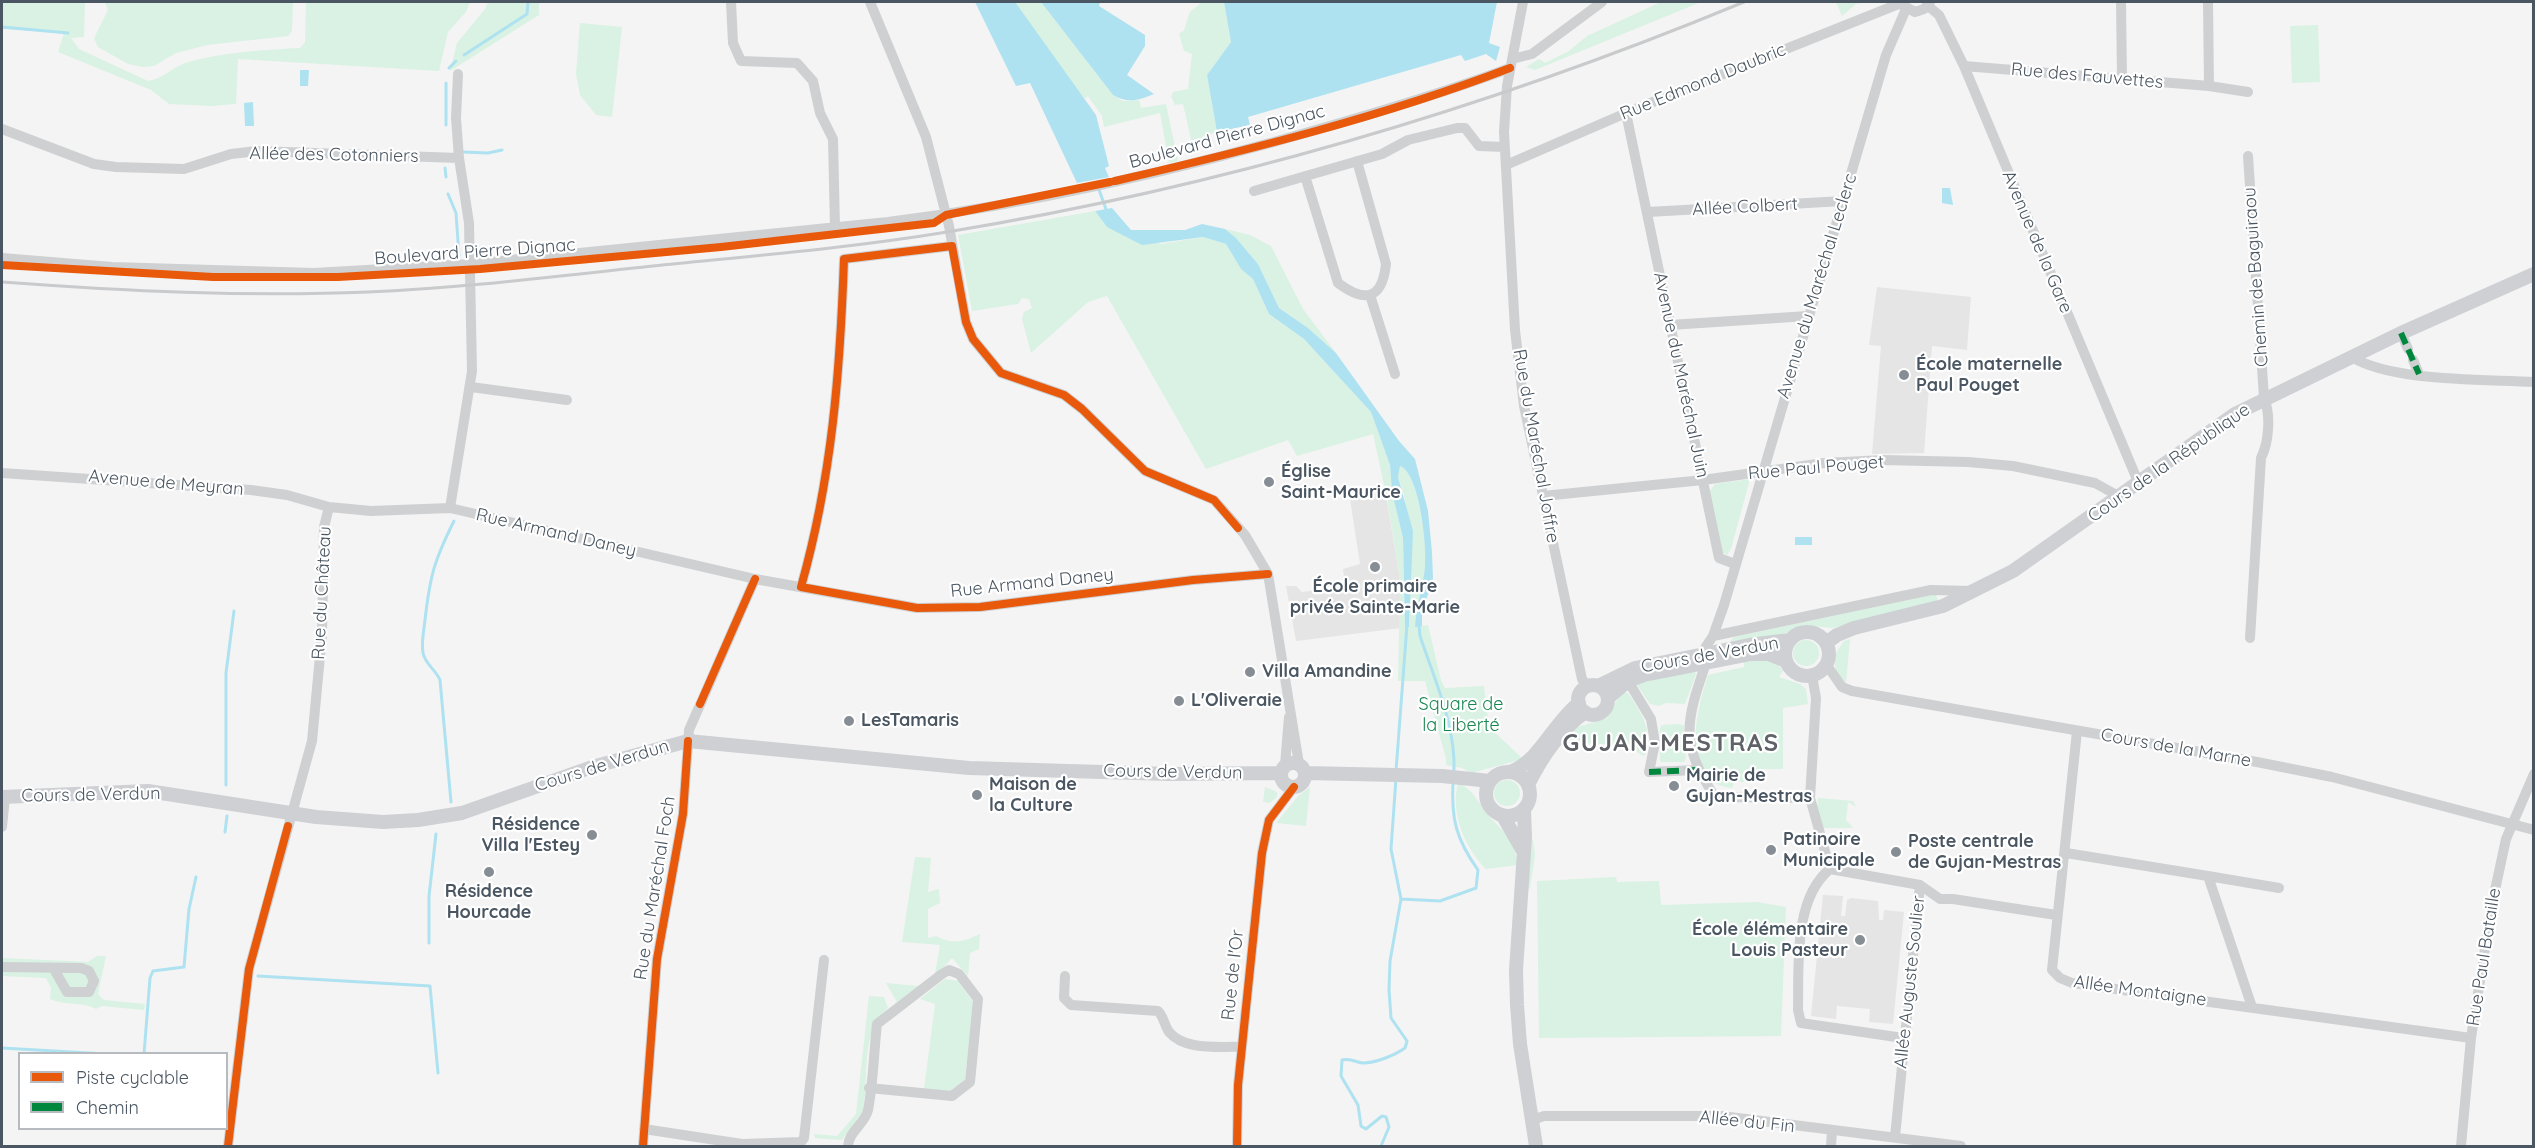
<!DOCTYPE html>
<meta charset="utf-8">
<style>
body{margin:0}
#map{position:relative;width:2535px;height:1148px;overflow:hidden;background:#f4f4f4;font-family:Quicksand,sans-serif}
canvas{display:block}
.frame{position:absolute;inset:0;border:3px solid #4a5661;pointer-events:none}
.legend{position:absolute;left:18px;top:1052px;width:210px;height:78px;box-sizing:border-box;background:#fff;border:2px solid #b7bbc0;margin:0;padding:8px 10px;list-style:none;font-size:18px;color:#4a5661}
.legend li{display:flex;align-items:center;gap:12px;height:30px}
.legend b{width:30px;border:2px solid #b7bbc0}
</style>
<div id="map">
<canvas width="2535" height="1148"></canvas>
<div class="frame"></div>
<ul class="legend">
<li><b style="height:8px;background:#e8590c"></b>Piste cyclable</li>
<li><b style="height:8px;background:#00873e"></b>Chemin</li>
</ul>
</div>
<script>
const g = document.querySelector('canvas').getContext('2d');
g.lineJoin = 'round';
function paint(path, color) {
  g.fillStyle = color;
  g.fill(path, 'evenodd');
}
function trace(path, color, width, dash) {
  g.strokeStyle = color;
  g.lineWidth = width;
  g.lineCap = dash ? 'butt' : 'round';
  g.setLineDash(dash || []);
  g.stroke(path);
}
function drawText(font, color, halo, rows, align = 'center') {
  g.font = font + ' Quicksand,sans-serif';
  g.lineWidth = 4.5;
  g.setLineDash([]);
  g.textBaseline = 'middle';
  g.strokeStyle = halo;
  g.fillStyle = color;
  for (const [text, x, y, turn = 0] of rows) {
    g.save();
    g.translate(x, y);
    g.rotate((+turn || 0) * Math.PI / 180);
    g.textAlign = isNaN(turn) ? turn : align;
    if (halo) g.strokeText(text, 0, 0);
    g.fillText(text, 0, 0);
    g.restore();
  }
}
paint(new Path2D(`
 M1877 287 1971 297 1967 350 1932 346 1924 453 1872 454 1881 346 1869 345Z
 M1385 490 1400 579 1401 628 1296 641 1286 586H1296L1302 592 1345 586 1343 569 1360 564 1350 499Z
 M1823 895 1843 896 1841 916H1845L1847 900 1851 898 1878 901 1879 920H1883L1884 910 1904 912 1893 1024 1869 1022 1870 1009 1837 1006 1836 1019 1811 1016Z`), '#e6e5e6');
paint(new Path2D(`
 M2 2H85L84 37 71 38 79 49 148 81C163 79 171 68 185 63 223 52 261 50 300 48L305 42 306 2H470L466 12 448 32 439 71 238 59 236 104 211 106 169 104 151 90 58 52 64 33 2 29Z
 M105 2H293L292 31 288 36 207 45 176 53 154 66 143 67 128 64 98 47 94 38 108 10Z
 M488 2H539V15L450 71 457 43 485 9Z
 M1004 2H1041L1113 95 1122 101 1139 100 1141 108 1166 104 1178 161 1169 163 1160 113 1104 127 1102 116 1088 96 1085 99Z
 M1202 2H1224L1231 42 1207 75 1217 132 1203 136 1199 146 1193 148 1183 104 1175 105 1171 96 1173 92 1188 89 1192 54 1184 51 1179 34 1184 30 1190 12Z
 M1661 2H1701L1535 70 1526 67 1539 59 1545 63 1569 51 1587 36Z
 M1836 2H1866L1856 4 1842 16Z
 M580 23 622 27 612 117 596 115 580 95 576 74Z
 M2318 25 2320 82 2292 83 2290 26Z
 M1095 211 1107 227 1161 244 1203 237 1226 244 1241 269 1253 279 1269 314 1304 339 1371 412 1390 465 1392 492 1403 538 1405 627H1409L1410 612 1405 499 1398 477 1400 466C1420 475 1427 545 1425 567 1424 588 1416 606 1415 627L1428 625 1441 680 1445 688 1484 686 1489 727 1523 759 1471 773 1462 768 1446 765V759L1425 681H1398L1400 579 1387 499 1373 434 1297 456 1288 440 1206 469 1107 296 1088 302 1031 353 1022 319 1024 312 1032 308 1029 299 1022 298 1018 304 972 311 958 235Z
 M1225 229 1250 235 1271 246 1303 309 1336 353 1308 328 1279 308 1258 264 1236 238Z
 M1750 479 1731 549 1727 555 1722 552 1709 492 1715 484Z
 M1935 594 1938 599 1934 603 1832 628 1802 625 1780 636 1730 641 1734 637Z
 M1850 639 1846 683 1836 673 1834 656 1844 641Z
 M1793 653a13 13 0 1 1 26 0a13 13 0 1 1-26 0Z
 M1744 660H1774L1783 671 1779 677 1800 684 1806 689 1808 704 1783 708V769H1763L1762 777H1749L1746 782H1735L1732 788C1678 782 1697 709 1708 675L1744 667Z
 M1694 670 1696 674 1685 704 1666 703 1659 706 1650 704 1637 685 1638 681Z
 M1621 693H1628C1642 714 1652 728 1646 754L1643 756 1627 745 1564 742 1572 729 1607 718Z
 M1679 724 1684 726 1686 758 1684 762H1662L1660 761V728L1662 725Z
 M1494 793a13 13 0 1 1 26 0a13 13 0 1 1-26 0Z
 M1458 783C1471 789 1473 794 1481 805 1497 831 1512 828 1518 865L1486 869C1465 848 1450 813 1458 783Z
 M1265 787 1277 792V797L1270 803 1263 802Z
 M1310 787 1306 826 1276 823 1298 796Z
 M1818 798 1853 801 1856 807 1848 802 1846 820 1853 828H1822L1817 811Z
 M1530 838 1533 841 1535 855 1530 888 1526 892Z
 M915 857 931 858 928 892 939 889 940 903 928 909V938L936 936C953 945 963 942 980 934L979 949 970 953 968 976 952 958 937 975 935 974 940 945 902 942Z
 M1616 877 1617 882 1659 881 1661 905 1757 902 1786 907 1781 1036 1539 1038 1537 881Z
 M97 956H106L98 994 104 1000 145 1004 144 1010 102 1006 96 1009C81 1001 65 1006 50 999L51 988 46 978 2 976V958L88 962Z
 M945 979 958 981 973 1002 965 1079 950 1091 924 1089 935 1004 920 999Z
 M886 983 919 986 897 1002Z
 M869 996 884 997 888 1008C859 1033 870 1075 863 1109 860 1119 849 1131 842 1140L815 1138 814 1134 837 1136 856 1114Z`), '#d9f2e3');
paint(new Path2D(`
 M975 2H1015L1096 115 1109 166 1105 168 1109 177 1077 183 1030 83 1016 86Z
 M1041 2H1100L1099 6 1145 35V46L1127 75 1154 94C1139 100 1128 104 1113 95Z
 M1224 2H1497L1489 43 1500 47 1496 61 1486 54 1465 61 1461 55 1248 117 1250 125 1217 132 1207 75 1231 42Z
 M300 70H309L308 86H300Z
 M253 102 254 126H245L244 103Z
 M1942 188H1950L1953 205 1942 203Z
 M1112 208 1131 230H1185L1202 224 1225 229 1236 238 1258 264 1279 308 1308 328 1336 353 1399 441 1415 459 1428 511 1432 552 1433 579 1422 612V626L1415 627C1416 606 1423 588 1425 567 1427 546 1420 474 1400 466L1398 477 1413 531 1409 627H1405L1403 538 1392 492 1390 465 1371 412 1304 339 1269 314 1253 279 1241 269 1226 244 1203 237 1142 245 1107 227 1095 211Z
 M1795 537H1812V545H1795Z`), '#aee2f0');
trace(new Path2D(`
 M2 27 68 33
 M464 55 527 14 528 2
 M449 68 456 61
 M446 125V83
 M462 152 488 153 502 150
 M445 168 446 177
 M1098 187 1107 212
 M448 194 456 213 459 256
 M1419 625 1420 636C1434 678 1456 726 1454 772
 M1396 771 1407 625
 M226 785V673L234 611
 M451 802 440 680C436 670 425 664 423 653 421 642 424 630 425 620 430 576 434 561 454 521
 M225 832 227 816
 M1401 899 1440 901 1476 888 1478 870C1456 839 1451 819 1453 782
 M429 943V896L436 834
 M258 976 430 986 438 1073
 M2 1048 107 1054
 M144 1054 150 978 153 971 184 967 189 909 196 877
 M1381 1146 1389 1127 1386 1117 1382 1116 1366 1129 1361 1126 1358 1105 1341 1076 1342 1060C1352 1057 1357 1064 1365 1063 1378 1062 1395 1055 1405 1048L1407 1041 1391 1018 1389 990 1390 961 1401 899 1391 849 1396 778`), '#aee2f0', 3);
trace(new Path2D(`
 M731 2 733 43 741 61 797 63 813 81 820 113 833 139 835 228
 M870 2 926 137 949 226 966 322 973 339 1001 373 1064 395 1082 409 1145 471 1214 500 1245 535 1268 574 1299 764
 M1523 2 1507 86 1504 132 1515 330 1524 406 1582 679 1587 686
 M2121 2 2122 79
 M1902 5 1915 12 1924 9 1930 2
 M1928 6 1939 15 1964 66 2139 484
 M1512 59 1532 54 1602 2
 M1964 66 2209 86 2208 2
 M2209 86 2248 92
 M1626 113 1719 558 1735 564
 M2 129 94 164 116 167 184 169 231 154 257 151 459 158
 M2248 156 2264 398C2271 415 2269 442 2261 458L2250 638
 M1506 165 1633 110 1901 3
 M1305 176 1338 283C1365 303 1382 300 1386 264L1357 161
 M1254 191 1382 154 1408 140 1457 128H1465L1479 146 1504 147
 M1648 212 1843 201
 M2 258 112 267 314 273 470 264 888 222C1039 203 1188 168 1333 125 1392 108 1452 90 1510 68
 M1370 295 1395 374
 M1670 325 1808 316
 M2401 333 2408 349
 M2352 357C2392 382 2485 379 2534 382
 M2413 360 2419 374
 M471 387 567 400
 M2 473 251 490 287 495 329 507
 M1543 496 1703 480 1824 463 1884 460 1968 462 2013 466 2095 483 2120 497
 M450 508 755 579 917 608 980 607 1193 580 1268 574
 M801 587C832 477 840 373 844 259L952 246
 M1713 636 1931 590 1972 591
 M1701 654 1713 636 1724 605 1886 55 1906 9
 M1706 663C1686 722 1679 742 1715 797L1810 798
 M1826 664 1842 687 1852 691 2257 762 2332 777 2534 830
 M1812 675 1816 698 1810 798 1830 869 1920 885 1940 899H1953L2056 915
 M1628 681 1651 719 1655 743 1649 772 1697 770
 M2077 731 2052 970 2060 978 2072 983 2471 1038
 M1285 765 1289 717
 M2 827 5 797
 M2066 853 2208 876 2252 1007
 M1830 869C1793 899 1799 967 1798 1010L1801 1023 1903 1038
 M2208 876 2279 888
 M2 967 81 968 89 971 94 981 89 992H67L54 969
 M1065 976 1064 998 1071 1005 1158 1011C1164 1017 1164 1025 1169 1032 1185 1051 1219 1046 1241 1047
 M1532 1120 1544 1116H1722L1961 1146
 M644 1129 742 1144 801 1142 804 1138 824 960
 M1895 1137 1920 885
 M228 1146 249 969 312 741 322 635 324 527 329 507 371 511 450 508 472 371 469 223 459 158 456 118 458 74
 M643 1146 657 959 683 814 689 730 755 579
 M848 1146C849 1131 865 1124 868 1110 873 1085 874 1050 877 1024L942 974 949 970 959 974 978 999 970 1082 952 1096 869 1088
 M1237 1146 1238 1085 1262 853 1269 820 1294 787
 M1831 1146 1832 1131
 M2461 1146 2471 1038 2492 904 2506 839 2534 774`), '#ced0d2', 10);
trace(new Path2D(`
 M1785 654a22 22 0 1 1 44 0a22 22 0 1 1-44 0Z
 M1826 643 1837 635 1854 628 1943 606 2013 571 2235 414 2399 334 2534 274
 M1578 700a15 15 0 1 1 30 0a15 15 0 1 1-30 0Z
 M1598 686 1635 668 1749 645 1790 640
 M1608 698 1628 681 1644 675 1751 654H1769L1786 661
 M1281 775a12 12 0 1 1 24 0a12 12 0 1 1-24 0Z
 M1486 794a22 22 0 1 1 44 0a22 22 0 1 1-44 0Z
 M1510 772C1540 761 1553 723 1579 703
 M1305 773 1442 776 1490 781
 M1528 785C1542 756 1559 731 1585 712
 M2 797 148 791 316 817 383 822 418 820 462 813 592 767 688 741 969 768 1169 774 1281 773
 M1524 810 1525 837 1516 970 1517 1005 1520 1044 1536 1146
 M1503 816 1523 851`), '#ced0d4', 14);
trace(new Path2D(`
 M2 282C124 291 245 297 368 292 463 288 558 276 653 266 751 256 850 248 947 232 1221 187 1488 108 1744 2`), '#c9cacc', 3);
trace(new Path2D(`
 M2401 333 2419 374
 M1649 772 1697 770`), '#00873e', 6, [12, 6]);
trace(new Path2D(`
 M1115 181C1249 150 1382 117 1510 68
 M2 265 213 277H338L480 269 721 247 934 223 946 215 1110 182
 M1238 528 1214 500 1145 471 1082 409 1064 395 1001 373 973 339 966 322 952 246 844 259C840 373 832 477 801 587L917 608 980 607 1193 580 1268 574
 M700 704 755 579
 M228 1146 249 969 288 826
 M643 1146 657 959 683 814 688 741
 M1237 1146 1238 1085 1262 853 1269 820 1294 787`), '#e8590c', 8);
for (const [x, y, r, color] of [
 [1904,375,6,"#868d94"],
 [1269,482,6,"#868d94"],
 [1375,567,6,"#868d94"],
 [1250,672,6,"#868d94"],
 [1179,701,6,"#868d94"],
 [849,721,6,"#868d94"],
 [1674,786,6,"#868d94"],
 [977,795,6,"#868d94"],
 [592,835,6,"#868d94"],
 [1771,850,6,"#868d94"],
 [1896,852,6,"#868d94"],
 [489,872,6,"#868d94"],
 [1860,940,6,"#868d94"]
]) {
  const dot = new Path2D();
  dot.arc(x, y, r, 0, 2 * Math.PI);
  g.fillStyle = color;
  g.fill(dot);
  trace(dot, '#fff', 2);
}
drawText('18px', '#4a5661', '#fff', [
 ["Rue des Fauvettes",2087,76,5],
 ["Rue Edmond Daubric",1703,82,-22],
 ["Boulevard Pierre Dignac",1227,137,-15],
 ["Allée des Cotonniers",334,155,1],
 ["Allée Colbert",1745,207,-3],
 ["Avenue de la Gare",2037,242,67],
 ["Boulevard Pierre Dignac",475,252,-4],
 ["Chemin de Baguiraou",2256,277,-94],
 ["Avenue du Maréchal Leclerc",1817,286,-73],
 ["Avenue du Maréchal Juin",1681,375,78],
 ["Rue du Maréchal Joffre",1536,446,80],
 ["Cours de la République",2169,463,-35],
 ["Rue Paul Pouget",1816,468,-5],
 ["Avenue de Meyran",166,483,5],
 ["Rue Armand Daney",556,533,13],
 ["Rue Armand Daney",1032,583,-6],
 ["Rue du Château",322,593,-87],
 ["Cours de Verdun",1710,655,-10],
 ["Cours de la Marne",2176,748,10],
 ["Cours de Verdun",602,766,-17],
 ["Cours de Verdun",1173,772,1],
 ["Cours de Verdun",91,795,-1],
 ["Rue du Maréchal Foch",655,888,-81],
 ["Rue Paul Bataille",2484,957,-81],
 ["Rue de l'Or",1233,975,-84],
 ["Allée Auguste Soulier",1910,982,-84],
 ["Allée Montaigne",2140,991,8],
 ["Allée du Fin",1747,1122,6]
]);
drawText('bold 18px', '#4a5661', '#fff', [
 ["École maternelle",1916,365],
 ["Paul Pouget",1916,386],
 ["Église",1281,472],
 ["Saint-Maurice",1281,493],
 ["École primaire",1375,587,"center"],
 ["privée Sainte-Marie",1375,608,"center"],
 ["Villa Amandine",1262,672],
 ["L'Oliveraie",1191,701],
 ["LesTamaris",861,721],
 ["Mairie de",1686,776],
 ["Gujan-Mestras",1686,797],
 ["Maison de",989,785],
 ["la Culture",989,806],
 ["Résidence",580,825,"right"],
 ["Villa l'Estey",580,846,"right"],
 ["Patinoire",1783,840],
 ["Municipale",1783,861],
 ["Poste centrale",1908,842],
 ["de Gujan-Mestras",1908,863],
 ["Résidence",489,892,"center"],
 ["Hourcade",489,913,"center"],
 ["École élémentaire",1848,930,"right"],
 ["Louis Pasteur",1848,951,"right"]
], 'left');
drawText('18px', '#17864f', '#fff', [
 ["Square de",1461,705],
 ["la Liberté",1461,726]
]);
g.letterSpacing = '1.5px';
drawText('bold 24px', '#5f6368', '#fff', [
 ["GUJAN-MESTRAS",1671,744]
]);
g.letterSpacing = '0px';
</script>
